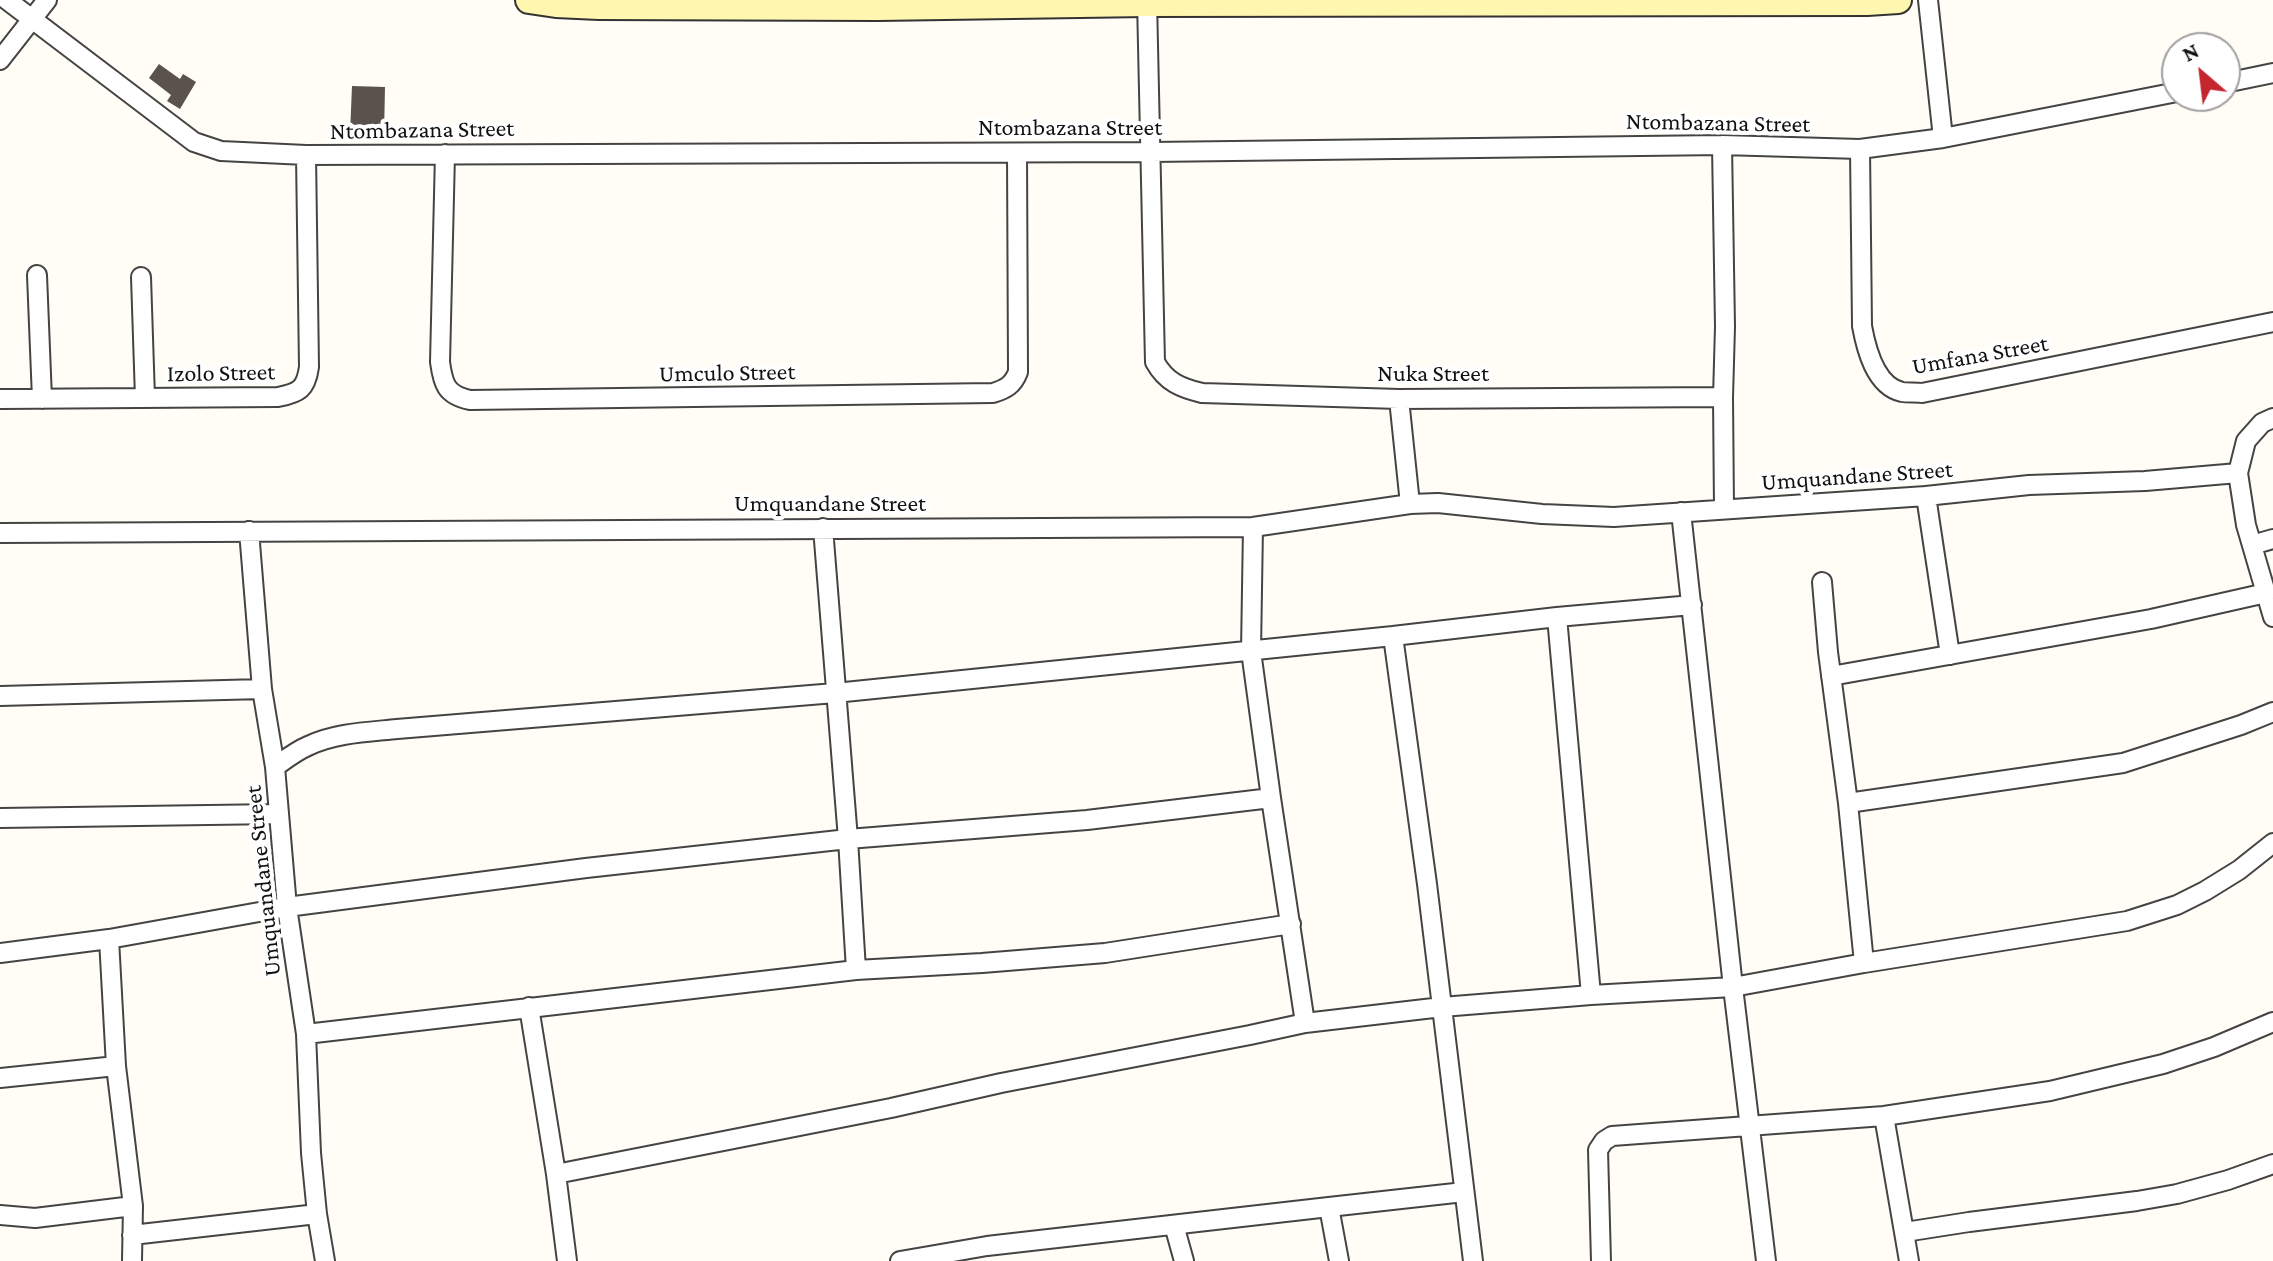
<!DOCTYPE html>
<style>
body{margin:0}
#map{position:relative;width:2273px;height:1261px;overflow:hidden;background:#fffdf5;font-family:"Crimson Pro",serif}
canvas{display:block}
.north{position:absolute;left:2161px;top:32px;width:80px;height:80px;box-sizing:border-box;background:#fff;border:2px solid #a0a0a0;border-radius:50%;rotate:332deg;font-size:22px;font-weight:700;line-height:32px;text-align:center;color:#111}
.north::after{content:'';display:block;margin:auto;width:28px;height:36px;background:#c4262e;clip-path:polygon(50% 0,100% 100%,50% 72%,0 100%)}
</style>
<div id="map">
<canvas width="2273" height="1261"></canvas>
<div class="north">N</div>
</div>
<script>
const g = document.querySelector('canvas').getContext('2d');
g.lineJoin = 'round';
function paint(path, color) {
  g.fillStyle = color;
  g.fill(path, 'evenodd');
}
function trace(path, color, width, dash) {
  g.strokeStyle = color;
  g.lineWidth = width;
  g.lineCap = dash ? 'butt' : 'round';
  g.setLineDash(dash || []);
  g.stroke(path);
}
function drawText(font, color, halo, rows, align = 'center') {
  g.font = font + ' "Crimson Pro",serif';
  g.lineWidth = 8;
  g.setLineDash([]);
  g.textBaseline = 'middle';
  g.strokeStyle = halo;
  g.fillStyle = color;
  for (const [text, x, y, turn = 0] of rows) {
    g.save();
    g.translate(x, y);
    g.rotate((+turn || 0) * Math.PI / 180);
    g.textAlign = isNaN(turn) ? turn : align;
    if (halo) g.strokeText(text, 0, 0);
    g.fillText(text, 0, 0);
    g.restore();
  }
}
paint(new Path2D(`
 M159 64 180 79 183 74 196 82 180 109 167 101 171 95 149 78Z
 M352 86 385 87 384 135 350 134Z`), '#5a524d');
const street = new Path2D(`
 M7 0 194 142 221 151 306 155 1151 152 1722 145 1860 149 1943 138 2177 92
 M1147 0 1155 362C1166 382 1181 388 1202 393L1399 399 1723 397
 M1928 0 1943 138
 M0 60 47 0
 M2225 83 2273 73
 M1722 145 1725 327 1723 397 1724 509
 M1860 149 1862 326C1866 348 1875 386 1902 392 1908 393 1916 392 1922 393L2273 322
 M445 154 440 362C443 384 446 395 470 400L993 393C1006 389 1013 385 1018 372L1017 153
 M37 275 42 399
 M141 277 145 398
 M0 399 278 397C299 393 306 389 309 367L306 155
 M2273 418 2262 423 2246 441 2238 473 2246 525 2273 617
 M1926 496 1950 655
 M1410 504 1438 503 1542 514 1614 517 1926 496 2029 485 2145 481 2238 473
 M1681 512 1733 987 1766 1261
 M1253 527 1251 651 1271 798 1305 1023
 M249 531 262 689 275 767 287 907 306 1034 311 1153 317 1214 325 1261
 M0 533 1253 527 1410 504 1399 399
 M2252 545 2273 539
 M1692 605 1557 617 1591 995 1733 987 1864 963 1848 803 1828 652 1822 582
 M1393 636 1557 617
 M1831 676 2151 619 2266 593
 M0 696 262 689
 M275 767C286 759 296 751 308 746 335 733 368 732 397 729L835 693 1393 636 1427 884 1473 1261
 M1848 803 2123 763 2241 725 2273 712
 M0 818 278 814
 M0 953 109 939
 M1864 963 2127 921 2177 905 2205 891 2239 870 2273 843
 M856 970 982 963 1105 953 1291 924
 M529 1007 556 1174 567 1261
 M306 1034 856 970 848 839 823 528
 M0 1078 116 1066
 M1884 1116 1909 1261
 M556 1174 891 1108 1001 1083 1250 1035 1305 1023 1442 1007 1591 995
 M0 1215 35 1218 133 1206
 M1174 1225 1184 1261
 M1905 1232 1969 1222 2137 1201 2177 1194 2228 1180 2273 1164
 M132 1235 317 1214
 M132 1261 133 1206 116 1066 109 939 287 907 586 868 848 839 1087 820 1271 798
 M900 1261 987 1246 1329 1207
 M1339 1261 1329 1207 1464 1192
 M1601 1261 1598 1150 1604 1141 1612 1136 1884 1116 2050 1091 2163 1064 2214 1047 2273 1022`);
const secondary = new Path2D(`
 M529 0 556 4 599 6 878 7 1147 3 1867 2 1898 0`);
trace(street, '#444', 22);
trace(secondary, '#333', 30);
trace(street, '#fff', 18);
trace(secondary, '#fff6b0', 26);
drawText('24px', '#111', '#fff', [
 ["Ntombazana Street",1718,123,1],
 ["Ntombazana Street",1070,128],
 ["Ntombazana Street",422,130,-1],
 ["Umfana Street",1980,355,-10],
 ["Izolo Street",221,373,-1],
 ["Umculo Street",727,373,-1],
 ["Nuka Street",1433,374],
 ["Umquandane Street",1857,476,-4],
 ["Umquandane Street",830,504],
 ["Umquandane Street",263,881,-96]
]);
</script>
